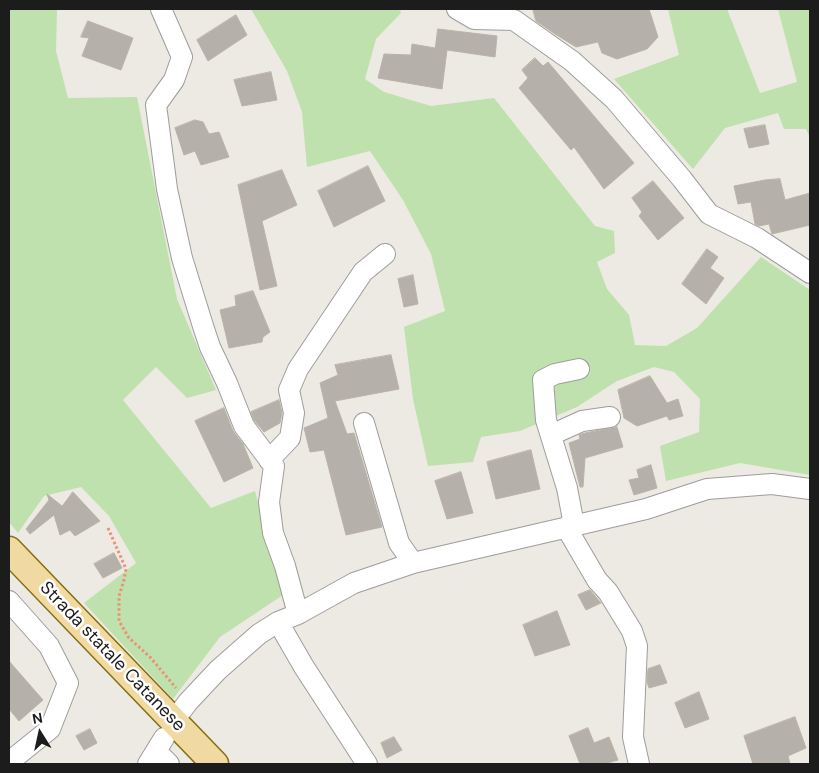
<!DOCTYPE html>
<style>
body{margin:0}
#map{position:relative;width:819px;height:773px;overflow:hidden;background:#eceae2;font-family:"DM Sans",sans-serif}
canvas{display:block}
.frame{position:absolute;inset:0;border:10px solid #1c1c1c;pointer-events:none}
.north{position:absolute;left:15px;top:708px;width:50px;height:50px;-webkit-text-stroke:4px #fff;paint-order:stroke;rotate:350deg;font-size:14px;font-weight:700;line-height:20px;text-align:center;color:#1c1c1c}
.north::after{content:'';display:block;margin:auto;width:18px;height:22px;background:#1c1c1c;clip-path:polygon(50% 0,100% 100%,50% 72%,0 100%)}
</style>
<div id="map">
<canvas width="819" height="773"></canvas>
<div class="frame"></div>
<div class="north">N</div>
</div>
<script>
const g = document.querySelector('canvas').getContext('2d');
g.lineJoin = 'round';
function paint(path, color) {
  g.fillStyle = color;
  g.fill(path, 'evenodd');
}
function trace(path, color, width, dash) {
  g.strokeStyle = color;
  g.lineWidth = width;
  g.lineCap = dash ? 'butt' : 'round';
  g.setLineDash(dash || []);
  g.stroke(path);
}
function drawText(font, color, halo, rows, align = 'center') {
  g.font = font + ' "DM Sans",sans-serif';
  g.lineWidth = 5;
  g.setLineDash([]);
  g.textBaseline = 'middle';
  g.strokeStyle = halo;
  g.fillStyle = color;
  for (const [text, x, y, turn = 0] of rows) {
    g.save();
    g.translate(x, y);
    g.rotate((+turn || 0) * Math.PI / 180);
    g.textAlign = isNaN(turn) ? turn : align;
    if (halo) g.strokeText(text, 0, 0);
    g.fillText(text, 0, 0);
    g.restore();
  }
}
paint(new Path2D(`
 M9 9H57L56 51 68 98 137 97 177 299 216 390 187 398 156 367 123 400 211 508 255 491 283 595 220 637 173 699 84 603 136 563 109 516 81 487 44 496 18 533 9 522Z
 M251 9H400L401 13 376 39 365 79 384 92 431 106 494 98 595 226 614 231 615 253 597 262 607 289 629 315 635 345 666 346 697 328 761 257 810 290V475L740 463 666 481 660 446 699 432 700 399 674 372 654 367 617 381 577 407 520 431 481 437 473 462 428 466 413 399 404 327 445 311 431 254 403 200 370 151 307 167 302 112 287 71Z
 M668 9H727L760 93 797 82 778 9H810V138L806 129H784L778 113 725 128 693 169 614 79 679 55Z`), '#bfe1ad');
const building = new Path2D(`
 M533 9H649L658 37 647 49 617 59 602 53 598 42 576 47 555 34 536 21Z
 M236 15 247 35 208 61 197 40Z
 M88 21 133 38 121 70 82 56 89 38 81 37Z
 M438 29 497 36 495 57 447 50 442 89 378 78 384 54 411 55 412 44 435 48Z
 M535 58 543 66 548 62 634 163 604 189 574 147 571 150 519 88 528 78 522 70Z
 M271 72 277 100 242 106 234 80Z
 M195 120 203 122 209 134 219 132 229 157 201 165 195 151 184 155 175 128Z
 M765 125 769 144 749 148 744 129Z
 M368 166 385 201 334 227 318 191Z
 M282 170 297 205 262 221 277 286 260 290 238 185Z
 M780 179 785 200 810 193V225L772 234 769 224 759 226 755 224 751 202 738 204 734 186 765 180Z
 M653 181 684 218 658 240 639 216 642 212 632 198Z
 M707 249 718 257 710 268 724 278 706 304 682 284Z
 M413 275 418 304 404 307 398 279Z
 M253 291 270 332 263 337 262 342 229 348 220 310 236 306 235 296Z
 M391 355 399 389 335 401 347 434 354 433 382 527 346 535 324 450 310 452 304 428 328 418 320 383 338 375 335 365Z
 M650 376 667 403 678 399 683 416 669 420 667 416 637 426 624 418 618 390Z
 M279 400 282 413 280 423 264 432 254 420 251 412Z
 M224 408 233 431 243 444 253 468 224 482 195 421Z
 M617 427 623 447 585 458 583 487H580L569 443 580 439 579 435 585 433Z
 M531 450 540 489 496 499 487 462Z
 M651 465 657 488 634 495 629 480 639 478 637 470Z
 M461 472 473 513 447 519 435 481Z
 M73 492 100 521 75 536 70 530 60 535 54 515 30 534 26 529 49 500 47 494 62 506Z
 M114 553 122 568 103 578 94 564Z
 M590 590 601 603 586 610 578 595Z
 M557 611 570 645 535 656 523 625Z
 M9 661 43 700 19 721 9 709Z
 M660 665 667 683 649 688 647 682 648 669Z
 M699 692 709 719 685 728 675 703Z
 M795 717 806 748 788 756 790 764H753L744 736Z
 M588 728 594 743 609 737 618 760 604 764H580L569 736Z
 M90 729 97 743 84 750 76 736Z
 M394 737 402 750 387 758 381 743Z`);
paint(building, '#b5b0a9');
trace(building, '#bcb3a6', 1);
const minor = new Path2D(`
 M161 9 182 57 174 80 156 105 167 189 182 258 203 326 210 347 227 383 244 426 274 466 269 502 273 533 285 566 298 614
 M457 9 474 19 514 20 572 61 614 99 682 179 709 214 757 238 810 273
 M364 423 399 543 413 563
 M551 435 582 421 610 417
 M269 460 290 438 294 413 289 390 298 369 363 272 385 254
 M574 525 567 488 546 420 543 380 555 374 579 369
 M566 527 597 580 608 592 632 631 637 646 633 737 639 764
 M9 601 49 646 68 683 50 729 9 762
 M278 622 304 667 367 764
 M182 710 188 702 218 670 259 634 278 622 298 614 354 583 413 563 646 509 707 489 772 484 810 489
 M156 751 169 764
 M148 764 164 738`);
const major = new Path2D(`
 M9 550 215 764`);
trace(minor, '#9d9d9d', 22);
trace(major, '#836e10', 29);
trace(new Path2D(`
 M108 528 126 569 124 580 119 596V621L129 638 150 657 176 688`), '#ea9276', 3, [2.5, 2.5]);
trace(minor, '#fff', 20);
trace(major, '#f1daa2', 26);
drawText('18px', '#1c1c1c', '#fff', [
 ["Strada statale Catanese",112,657,46]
]);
</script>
